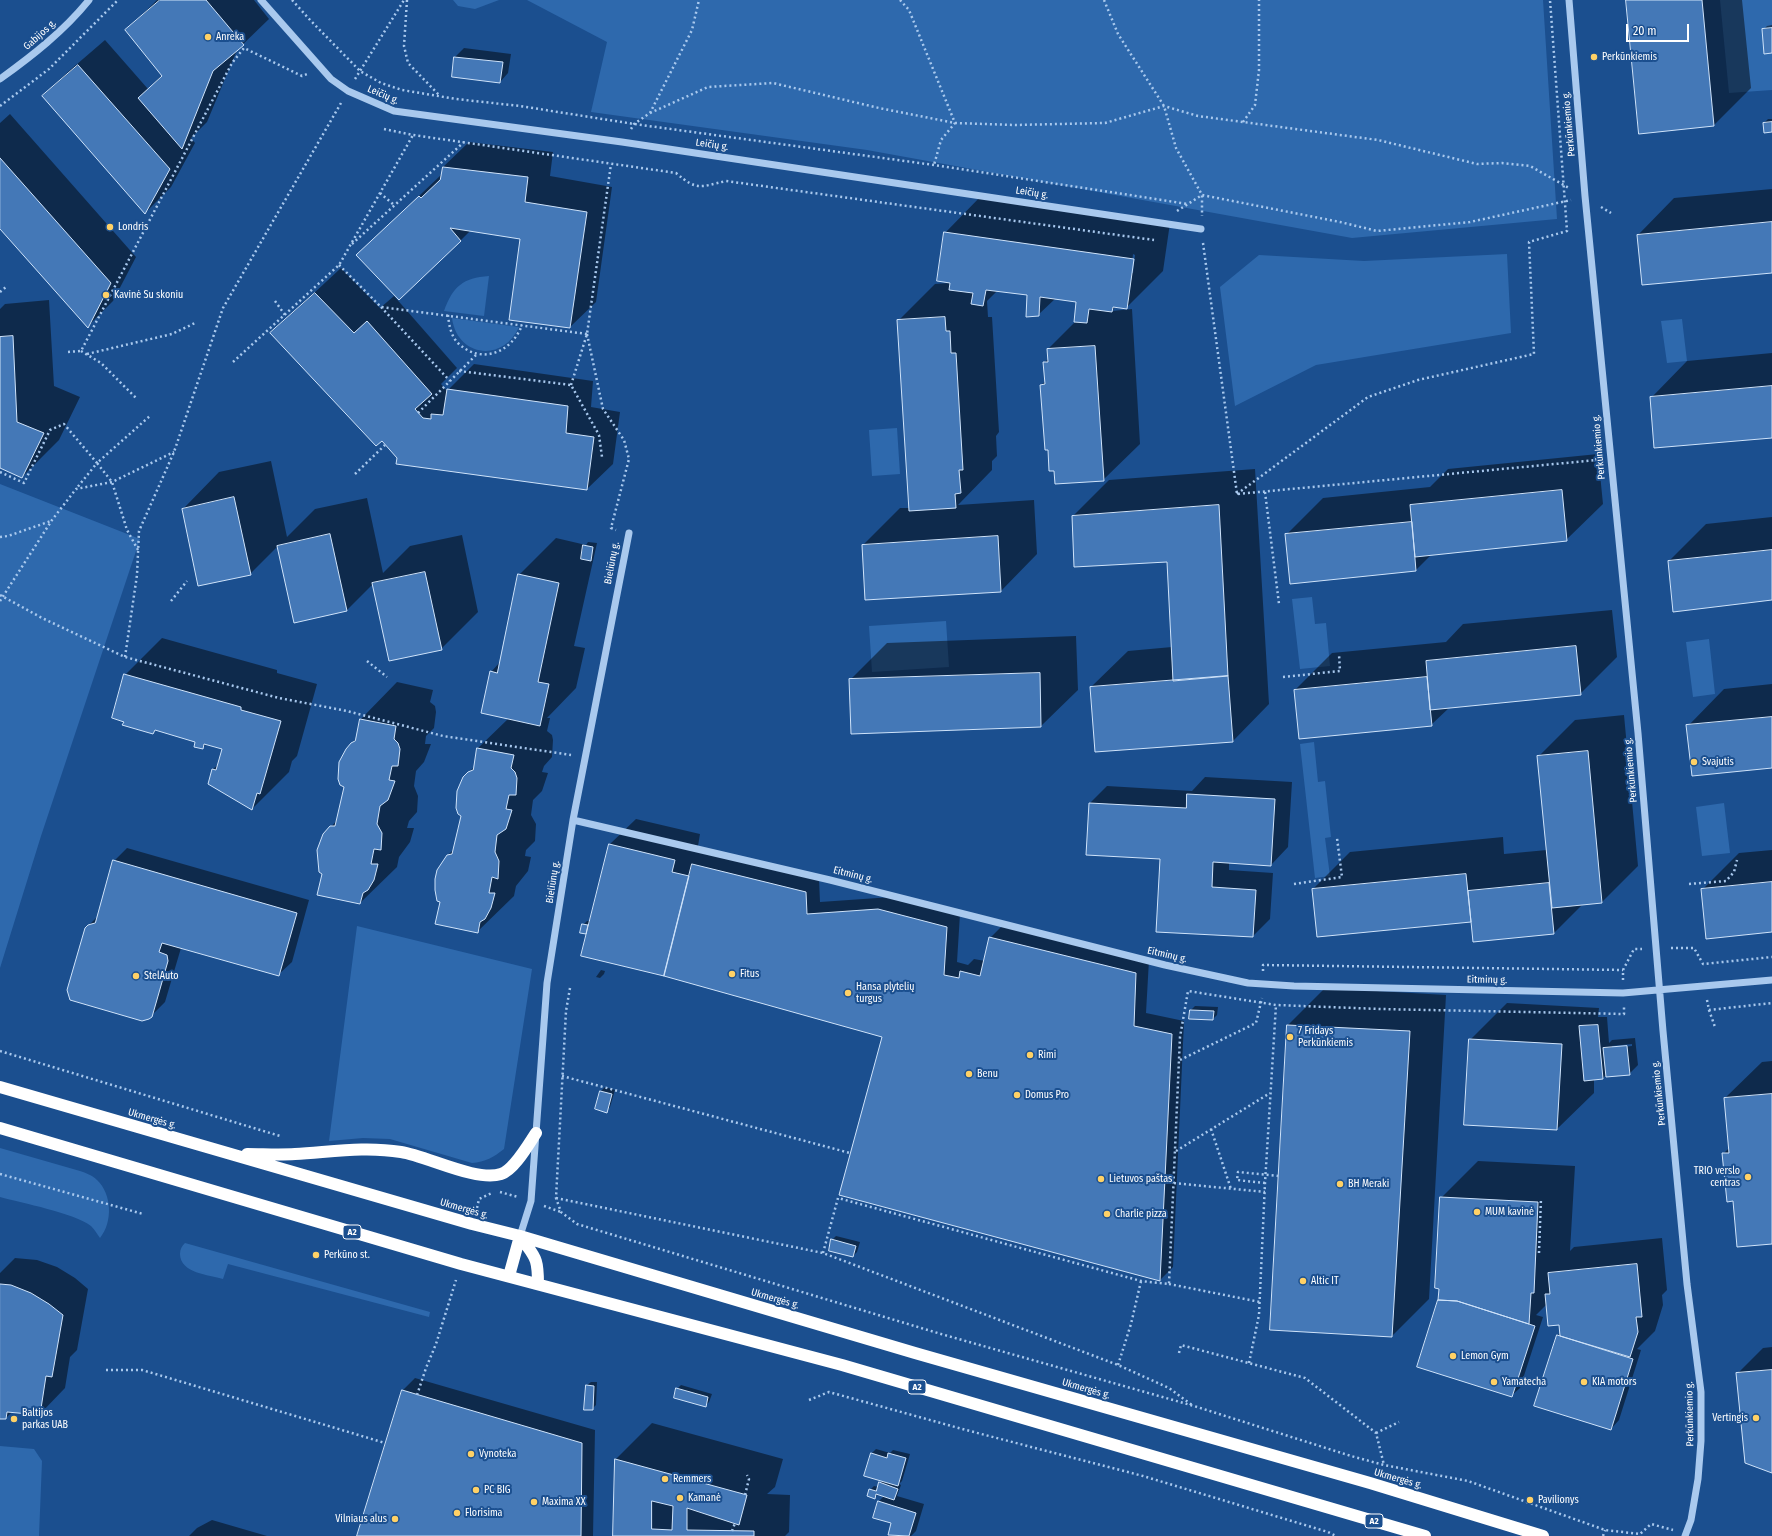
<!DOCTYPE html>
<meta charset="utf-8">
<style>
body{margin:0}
#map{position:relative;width:1772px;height:1536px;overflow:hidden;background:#1b4f8f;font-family:"Fira Sans Condensed",sans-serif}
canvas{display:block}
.scale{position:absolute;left:1626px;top:24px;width:63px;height:18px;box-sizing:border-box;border:2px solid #fff;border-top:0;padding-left:5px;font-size:12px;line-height:14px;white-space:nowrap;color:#fff;-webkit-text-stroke:3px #1b4f8f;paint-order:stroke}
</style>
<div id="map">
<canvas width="1772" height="1536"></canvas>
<div class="scale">20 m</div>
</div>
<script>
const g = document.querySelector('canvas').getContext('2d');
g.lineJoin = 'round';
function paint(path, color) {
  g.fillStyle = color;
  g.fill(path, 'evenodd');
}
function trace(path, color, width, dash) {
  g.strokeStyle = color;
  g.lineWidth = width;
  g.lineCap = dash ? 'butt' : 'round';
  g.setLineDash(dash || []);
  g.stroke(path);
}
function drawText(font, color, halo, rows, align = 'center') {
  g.font = font + ' "Fira Sans Condensed",sans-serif';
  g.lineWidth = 4;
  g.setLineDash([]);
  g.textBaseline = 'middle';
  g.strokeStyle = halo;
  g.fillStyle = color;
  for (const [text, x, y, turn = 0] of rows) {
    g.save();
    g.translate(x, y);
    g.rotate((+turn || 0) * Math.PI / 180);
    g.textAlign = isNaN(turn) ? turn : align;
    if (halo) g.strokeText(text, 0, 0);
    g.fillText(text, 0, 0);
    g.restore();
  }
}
paint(new Path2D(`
 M453 0H499L475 9 458 6Z
 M527 0H1543L1557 219 1352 238 867 150 591 112 607 42Z
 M1720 0H1772V90L1729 93Z
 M1507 254 1511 333 1316 365 1235 406 1220 287 1259 255 1364 261Z
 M489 276 484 316 444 311C453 286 463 278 489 276Z
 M452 318 519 327C503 363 457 357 452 318Z
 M1682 319 1687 361 1667 363 1661 321Z
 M897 428 900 474 872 476 869 430Z
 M0 484 140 539 41 836 0 968Z
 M1312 597 1315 624 1326 623 1330 666 1300 669 1292 599Z
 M946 621 949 667 872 672 869 626Z
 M1709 639 1715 694 1693 697 1686 642Z
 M1314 742 1318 782 1325 781 1331 837 1325 838 1330 876 1315 878 1300 744Z
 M1724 803 1730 853 1702 856 1696 807Z
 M357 926 532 969 504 1149C494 1157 485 1162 472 1163L390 1139 363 1138 329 1141Z
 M0 1148 80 1171C86 1173 92 1175 97 1180 112 1194 113 1222 100 1238 97 1234 95 1230 91 1226 74 1213 22 1203 0 1197Z
 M185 1243 430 1312 429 1317 228 1264 223 1279C209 1275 180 1273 180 1254 180 1249 182 1246 185 1243Z
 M0 1446 34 1449 42 1461 39 1536H0Z`), '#2e69ad');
paint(new Path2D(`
 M157 0H254L269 19 237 50 207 122 191 138 195 143 171 187 145 213 43 96 69 71 105 40 148 89 162 75 126 31Z
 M1627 0H1742L1751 88 1714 125Z
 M1772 25V52L1763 30 1767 26Z
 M464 48 511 54 508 73 500 82 453 77 455 57Z
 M10 114 136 257 113 301 88 326 0 228V123Z
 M1768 119H1772V131L1764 123Z
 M469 142 553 152 550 176 612 187 596 302 570 327 521 238 471 230 460 241 357 255 442 174 443 167Z
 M1772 189V272L1638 235 1674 198Z
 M981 196 1170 223 1163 271 1126 308 1116 306 1112 311 1132 309 1140 444 1103 480 1055 470 1041 385 1046 381 1044 363 1049 358 1048 349 1076 321 1077 301 1056 298 1038 315 1028 294 998 290 987 301 988 317H992L999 432 996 436 997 456 992 461V470L958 505 1034 500 1037 554 1001 591 863 545 900 508H910L898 321 935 284 949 283 945 233ZM1133 254 1135 255 1133 273H1131Z
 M341 268 380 308 394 296 457 368 441 384 447 391 474 364 593 381 591 407 620 412 613 464 587 489 398 457 382 439 271 333Z
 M49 300 54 386 80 397 59 440 22 477 0 467V309L5 304Z
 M1772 353V437L1651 398 1687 361Z
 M1598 454 1603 504 1566 540 1432 554 1416 570 1291 583 1286 535 1323 498 1430 487 1448 469Z
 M271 461 287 537 315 509 367 498 383 573 410 546 462 535 478 612 441 649 374 583 347 610 278 546 250 574 183 509 219 472Z
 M1255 469 1269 704 1233 741 1091 687 1128 651 1172 647 1168 561 1073 516 1109 480Z
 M1772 517V599L1669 561 1706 524Z
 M556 538 586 545 588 542 597 543 574 646 585 648 576 688 547 718H550L547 731 552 735 553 740 552 757 544 766 542 772 548 773 542 791 533 800 531 815 536 824 535 841 526 850 525 856 531 857 528 871 516 886 514 896 477 932 441 902 448 855 454 849 462 816 468 773 475 766 478 748 509 718 491 672 500 662 519 575Z
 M1612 610 1617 657 1580 694 1450 707 1431 725 1295 690 1332 653 1446 642 1463 624Z
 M1076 636 1078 690 1041 726 852 733 850 680 887 643Z
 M162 638 277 670V673L317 684 297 756 292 761 289 772 252 809 213 769 219 764 223 748 207 744 202 748 197 741 156 730 153 733 125 721V675Z
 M397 682 433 690 430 702 435 706 436 712 434 728 426 736 425 744H431L424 762 416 771 414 786 418 796 417 812 409 821 407 828H414L410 842 399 857 397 867 360 903 331 827 337 820 345 787 351 744 357 738 361 719Z
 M1772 684V767L1688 726 1724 689Z
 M1624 715 1638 866 1602 902 1583 904 1554 933 1472 921 1318 936 1313 889 1350 852 1503 837 1504 854 1547 850 1538 757 1575 720Z
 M1205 777 1292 782 1288 847 1271 865 1229 862V870L1273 873 1270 919 1253 936 1161 858 1090 803 1107 786 1192 791Z
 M636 819 700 834 698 846 819 879 820 902 892 897 960 914 957 962 968 965 974 959 985 961 990 938 1003 925 1149 960 1146 1013 1184 1021 1173 1267 1160 1280 884 1037 589 930 586 933 583 925 587 921H591L610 844Z
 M127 848 309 900 292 962 278 975 181 948 165 1002 151 1016 86 928 98 916 114 861Z
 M1772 850V931L1702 890 1739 853Z
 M601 970 605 971 604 974 600 978 596 977Z
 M1325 988 1446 995 1429 1299 1392 1336 1271 1330 1288 1025Z
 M1507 1003 1599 1008 1598 1017H1607L1609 1043 1612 1040 1635 1038 1638 1065 1629 1074 1605 1076 1603 1078 1594 1079V1093L1557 1129 1470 1040ZM1632 1044V1046L1612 1048V1046Z
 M1195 1006 1218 1007 1217 1015 1213 1019 1191 1010Z
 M1772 1061V1243L1734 1200 1724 1153 1729 1148 1725 1098 1762 1062Z
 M605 1087 615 1090 610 1107 606 1111 601 1091Z
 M1478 1161 1575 1166 1570 1251 1574 1247 1662 1238 1667 1290 1662 1295 1663 1305 1655 1331 1637 1349 1641 1350 1619 1420 1611 1429 1536 1405 1558 1335 1561 1332 1560 1324 1547 1304 1536 1315 1543 1317 1520 1388 1511 1396 1439 1301 1441 1198Z
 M836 1236 860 1242 857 1252 853 1256 832 1240Z
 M15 1258 37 1260 57 1267 75 1278 88 1289 77 1350 70 1357 65 1388 40 1414 13 1411 6 1418H0V1273Z
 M1772 1347V1472L1737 1374 1763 1348Z
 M415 1378 595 1430 593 1536H358L402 1391Z
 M591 1382H597L596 1405 592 1409 586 1386Z
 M681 1385 712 1394 709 1402 705 1406 677 1389Z
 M652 1423 783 1459 775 1487 767 1494 790 1495 789 1532 785 1536H614L616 1459Z
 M876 1449 890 1453 893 1450 910 1454 902 1481 899 1484 901 1485 897 1496 924 1504 916 1531 911 1536H896L889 1534 892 1523 879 1501 884 1496 878 1494 875 1498 870 1490 874 1486 878 1487 882 1480 872 1453Z
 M212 1520 267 1536H189L197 1528Z`), '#0007');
const building = new Path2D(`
 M160 0H206L244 45 213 71 182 149 138 98 162 76 125 30Z
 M1626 0H1702L1714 126 1639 134Z
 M1772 28V53L1764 54 1762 29Z
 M454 57 503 62 500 83 452 77Z
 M78 65 170 169 145 214 42 96Z
 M1772 122V132L1764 133 1763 123Z
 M0 158 111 283 88 328 0 229Z
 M443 167 528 177 525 202 587 212 570 328 509 320 520 239 450 228 461 241 399 300 356 255 419 196 421 198 440 180Z
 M1772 222V273L1642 285 1637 235Z
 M944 232 1134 259 1127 309 1113 307 1112 312 1089 309 1087 323 1074 322 1076 302 1040 297 1039 316 1026 317 1027 295 986 290 983 306 971 304 973 293 949 290 950 283 937 281Z
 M315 293 354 333 367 321 432 394 415 409 423 418 431 419V414L443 415 447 389 568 406 566 433 594 437 587 490 396 464 397 458 382 441 376 446 270 333Z
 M945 317 946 331H950L951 353H956L963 470H959L961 493 955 494 956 508 909 511 897 320Z
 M13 336 17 422 44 433 22 478 0 468V337Z
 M1095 346 1104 481 1055 484 1054 471H1049L1048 450H1045L1040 385 1045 384 1043 362H1048L1047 349Z
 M1772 386V438L1654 448 1650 397Z
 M1562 490 1567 541 1415 557 1410 505Z
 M234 497 251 575 198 586 182 509Z
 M1219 505 1228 676 1173 681 1167 562 1074 567 1072 516Z
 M1412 522 1416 571 1290 584 1285 534Z
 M330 534 347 611 294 623 277 546Z
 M998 536 1001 592 865 600 862 545Z
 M583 545 593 547 591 561 581 559Z
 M1772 550V600L1673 612 1668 561Z
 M425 572 442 650 389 661 372 583Z
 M518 574 559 583 538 682 549 684 540 726 481 713 490 671 497 673Z
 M1576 646 1581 695 1430 710 1426 661Z
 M1040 673 1041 727 851 734 849 679Z
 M124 674 241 707V710L281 721 260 794 257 793 252 810 208 784 212 769 216 770 222 749 204 744 203 749 194 747 195 742 155 730 153 734 122 725 124 722 112 718Z
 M1228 676 1233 742 1095 752 1090 687Z
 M1427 677 1432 726 1299 739 1294 690Z
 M1772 717V768L1692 776 1686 725Z
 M360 719 396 726 394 739 398 743 400 749 398 766H392L389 780 395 781 388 800 380 806 377 824 382 833 381 850 374 849 371 864H378L374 880 368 890 363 893 360 904 317 895 322 874 319 872 317 850 323 834 330 826H335L344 787 340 785 338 779 339 762 346 749 351 743 355 741Z
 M477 748 514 755 511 768 515 772 517 778 516 795H509L506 809 512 810 506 829 497 835 495 852 499 861 498 879 492 877 489 893H495L491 908 485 919 480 922 478 933 435 924 440 902 437 901 435 890V879L437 870 447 855 452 854 461 816 458 814 456 808 457 791 463 777 468 772 473 770Z
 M1588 751 1602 903 1552 908 1537 756Z
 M1187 794 1275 799 1271 866 1213 862 1212 887 1256 890 1253 937 1156 932 1160 859 1086 855 1089 803 1186 808Z
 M609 844 675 860 672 872 689 876 664 976 581 956Z
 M113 860 297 913 279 976 162 943 159 952 167 955 168 961 152 1017 149 1019 142 1021 70 1000 67 990 85 928 88 925 95 923Z
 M692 864 806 892 807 914 878 909 947 927 944 975 959 978 960 971 980 976 989 937 1136 973 1134 1026 1172 1034 1160 1281 839 1195 882 1037 664 976Z
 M1466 874 1471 922 1317 937 1312 889Z
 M1772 882V932L1706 939 1701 889Z
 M1549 883 1554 934 1473 942 1468 891Z
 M582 924 588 925 586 934 580 933Z
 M1190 1010 1214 1011 1213 1020 1189 1019Z
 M1287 1025 1410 1031 1392 1337 1270 1330Z
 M1598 1025 1603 1079 1584 1081 1579 1026Z
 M1469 1039 1562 1044 1557 1130 1464 1125Z
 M1627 1046 1630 1075 1606 1077 1603 1048Z
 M600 1091 612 1094 607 1113 595 1109Z
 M1772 1094V1244L1737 1247 1733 1201 1727 1202 1722 1153H1729L1724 1098Z
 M1440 1197 1538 1202 1534 1293H1531L1529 1324 1457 1301 1438 1300 1439 1289 1435 1288Z
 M831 1239 856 1246 853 1257 829 1251Z
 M1637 1264 1642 1317H1636L1638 1332 1630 1357 1560 1336 1559 1325 1548 1326 1545 1294H1550L1548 1273Z
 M0 1284 11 1285 31 1293 49 1304 63 1315 52 1377 46 1376 40 1415 7 1412 6 1419H0Z
 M1438 1300 1457 1301 1535 1326 1512 1397 1417 1367Z
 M1557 1335 1633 1359 1611 1430 1534 1406Z
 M1772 1370V1473L1745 1463 1736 1373Z
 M586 1385 594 1386 593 1410H584Z
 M676 1388 708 1397 706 1407 674 1398Z
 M402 1390 582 1443 581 1536H357Z
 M871 1453 887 1458 888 1453 906 1458 898 1486 864 1476Z
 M615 1459 747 1495 739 1525 687 1508V1530L754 1531V1536H613ZM652 1501 673 1506 672 1530 652 1529Z
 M879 1482 898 1489 894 1500 876 1494 875 1499 867 1496 869 1489 876 1491Z
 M878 1501 916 1513 909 1536 888 1535 891 1523 873 1518Z`);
paint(building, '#4478b7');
trace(building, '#cfe3fa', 1);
trace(new Path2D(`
 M292 0 311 21 360 71 381 83 402 90 456 99 520 106 634 124 934 165 1188 204
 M407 0 404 46 408 63 440 96
 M900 0 909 10 955 123 941 140 934 165
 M1104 0 1118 34 1164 106 1176 148 1202 195V216
 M355 79 404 0
 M0 106 49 69 118 0
 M650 113 708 87 773 83 879 108 955 123 1015 125 1105 123 1164 106 1198 116 1378 140 1477 164 1502 163 1530 166 1569 188
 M1243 122 1255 105 1259 70V0
 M384 129 413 135 676 173C697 191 700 187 726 181L1154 240
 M631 129 634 124 650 113 692 30 699 0
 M380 193 394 205
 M1601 207 1611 213
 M1177 211 1202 195 1340 222 1377 231 1470 222 1571 200
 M1203 243 1237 494
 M352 244 464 142
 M339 265 381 307 587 334
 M0 292 6 287
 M275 301 285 315
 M381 307 450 381
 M448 315C449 325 451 337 459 344 482 365 512 352 522 325
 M587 334 603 409 624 440 629 459 611 528 616 530
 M81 351 101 363 137 399
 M68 352 81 351 232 63 244 48 302 76 307 74
 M87 354 172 334 195 323
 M233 362 339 265 413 135
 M459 371 571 385 599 435 602 457
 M571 385 587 334 611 164
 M418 413 478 353
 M0 472 24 483 50 430 64 424 97 463 76 489
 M355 474 385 445
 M1265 492 1279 604
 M1237 494 1368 397 1418 380 1534 354 1529 242 1567 231 1550 0
 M1238 494 1597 460
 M0 537 8 536 51 521
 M138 550 127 530 112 482 97 463 151 415
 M0 595 42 618 125 657 279 698 347 711 443 736 571 755
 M0 601 52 520 76 489 112 482 174 452
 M171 601 187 581
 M125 657 137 575 139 531 174 452 223 308 341 103
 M367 661 387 677
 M1283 677 1340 671 1339 654
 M1294 884 1342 877 1337 838
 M1689 884 1726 881 1734 872 1737 860
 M1671 948H1694L1703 964 1772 957
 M1263 971V965L1623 970
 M1623 980V970L1634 949H1642
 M570 988 566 1011 556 1198 561 1212 577 1224 941 1334 1194 1406 1351 1456 1384 1465 1468 1481 1605 1530 1640 1534 1651 1524 1673 1530
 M1707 1000 1709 1010 1772 1003
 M1709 1010 1715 1027
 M0 1051 280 1136
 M1180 1060 1256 1023 1262 998
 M562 1076 850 1153
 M1211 1129 1231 1189
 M1176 1151 1270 1093
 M0 1174 143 1214
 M1174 1183 1265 1192
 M500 1192 518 1197
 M556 1198 823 1253 1118 1365 1169 1388 1192 1405
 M544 1206 561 1212
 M477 1208 479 1199 492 1193
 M823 1253 838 1198 1141 1281 1169 1284 1180 1037 1188 991 1276 1005 1380 1009 1624 1014V1007
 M1539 1253 1541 1198
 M1169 1284 1260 1302
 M1179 1353 1181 1345 1305 1378 1376 1433 1384 1465
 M1249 1363 1259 1315 1265 1183 1276 1005
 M1118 1365 1131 1324 1141 1281
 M106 1370H142L159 1375 385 1443
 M417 1395 426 1368 436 1344 456 1280
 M809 1400 829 1392 966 1430 1143 1476 1328 1532 1336 1536
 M1376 1433 1399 1422
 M745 1495 749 1479 747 1475
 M732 1531 735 1523
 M1603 1536 1605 1530`), '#a9c9ee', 2.5, [2, 3]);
trace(new Path2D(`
 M261 0 331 79 348 91 394 111 622 142 1201 229
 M1569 0 1585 196 1638 733 1663 1031 1687 1284 1701 1392V1441L1698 1479 1691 1520 1685 1536
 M0 79C32 56 64 31 89 0
 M573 820 830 880 1165 965 1248 983 1294 986 1623 993 1772 980
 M520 1236 531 1201 547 983 573 820 629 533`), '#a9c9ee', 7);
trace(new Path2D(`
 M0 1087 472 1224 520 1236 915 1353 1370 1483 1543 1536
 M0 1128 461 1264 842 1365 1425 1536
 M247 1154C263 1154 279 1155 295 1154 331 1152 365 1146 401 1152 427 1156 476 1182 501 1174 514 1170 528 1145 536 1133
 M520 1236C535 1258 538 1256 538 1284
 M509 1276 520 1236`), '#fff', 12);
trace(new Path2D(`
 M1265 1183 1237 1180 1238 1172 1278 1176`), '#a9c9ee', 2.5, [2, 3]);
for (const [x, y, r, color] of [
 [208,37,4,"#ffd166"],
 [1594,57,4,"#ffd166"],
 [110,227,4,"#ffd166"],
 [106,295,4,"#ffd166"],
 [1694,762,4,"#ffd166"],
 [732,974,4,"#ffd166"],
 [136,976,4,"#ffd166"],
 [848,993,4,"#ffd166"],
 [1290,1037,4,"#ffd166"],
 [1030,1055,4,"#ffd166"],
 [969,1074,4,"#ffd166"],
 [1017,1095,4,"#ffd166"],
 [1748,1177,4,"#ffd166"],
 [1101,1179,4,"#ffd166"],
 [1340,1184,4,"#ffd166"],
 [1477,1212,4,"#ffd166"],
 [1107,1214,4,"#ffd166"],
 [316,1255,4,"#ffd166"],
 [1303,1281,4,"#ffd166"],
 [1453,1356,4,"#ffd166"],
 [1494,1382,4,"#ffd166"],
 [1584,1382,4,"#ffd166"],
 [1756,1418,4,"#ffd166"],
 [14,1419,4,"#ffd166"],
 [471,1454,4,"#ffd166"],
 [665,1479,4,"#ffd166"],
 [476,1490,4,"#ffd166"],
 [680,1498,4,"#ffd166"],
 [1530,1500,4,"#ffd166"],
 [534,1502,4,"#ffd166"],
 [457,1513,4,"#ffd166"],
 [395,1519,4,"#ffd166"]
]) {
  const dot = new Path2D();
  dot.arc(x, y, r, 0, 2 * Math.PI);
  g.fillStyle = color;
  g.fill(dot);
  trace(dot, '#1b4f8f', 1.5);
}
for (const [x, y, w] of [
 [352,1232,18],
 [917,1387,18],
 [1374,1521,18]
]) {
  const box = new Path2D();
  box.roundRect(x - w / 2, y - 7, w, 14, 3);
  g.fillStyle = '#1b4f8f';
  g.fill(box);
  trace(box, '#fff', 1);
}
drawText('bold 9px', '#fff', null, [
 ["A2",352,1232],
 ["A2",917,1387],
 ["A2",1374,1521]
]);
drawText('10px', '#fff', '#1b4f8f', [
 ["Gabijos g.",40,35,-42],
 ["Leičių g.",383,95,23],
 ["Perkūnkiemio g.",1569,124,-95],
 ["Leičių g.",712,145,8],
 ["Leičių g.",1032,193,9],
 ["Perkūnkiemio g.",1599,447,-95],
 ["Bieliūnų g.",612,563,-79],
 ["Perkūnkiemio g.",1631,770,-95],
 ["Eitminų g.",853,875,14],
 ["Bieliūnų g.",553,882,-81],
 ["Eitminų g.",1167,955,13],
 ["Eitminų g.",1487,980,1],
 ["Perkūnkiemio g.",1659,1093,-96],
 ["Ukmergės g.",152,1119,16],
 ["Ukmergės g.",464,1209,16],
 ["Ukmergės g.",775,1299,16],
 ["Ukmergės g.",1086,1389,16],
 ["Perkūnkiemio g.",1690,1414,-91],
 ["Ukmergės g.",1398,1479,16]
]);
drawText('10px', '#fff', '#1b4f8f', [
 ["Anreka",216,37],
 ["Perkūnkiemis",1602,57],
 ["Londris",118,227],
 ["Kavinė Su skoniu",114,295],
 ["Svajutis",1702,762],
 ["Fitus",740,974],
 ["StelAuto",144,976],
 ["Hansa plytelių",856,987],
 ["turgus",856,999],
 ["7 Fridays",1298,1031],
 ["Perkūnkiemis",1298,1043],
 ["Rimi",1038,1055],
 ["Benu",977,1074],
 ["Domus Pro",1025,1095],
 ["TRIO verslo",1740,1171,"right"],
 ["centras",1740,1183,"right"],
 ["Lietuvos paštas",1109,1179],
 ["BH Meraki",1348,1184],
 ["MUM kavinė",1485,1212],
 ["Charlie pizza",1115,1214],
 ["Perkūno st.",324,1255],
 ["Altic IT",1311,1281],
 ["Lemon Gym",1461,1356],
 ["Yamatecha",1502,1382],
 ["KIA motors",1592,1382],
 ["Baltijos",22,1413],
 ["parkas UAB",22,1425],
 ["Vertingis",1748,1418,"right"],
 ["Vynoteka",479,1454],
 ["Remmers",673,1479],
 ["PC BIG",484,1490],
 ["Kamanė",688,1498],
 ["Pavilionys",1538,1500],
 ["Maxima XX",542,1502],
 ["Florisima",465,1513],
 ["Vilniaus alus",387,1519,"right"]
], 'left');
</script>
